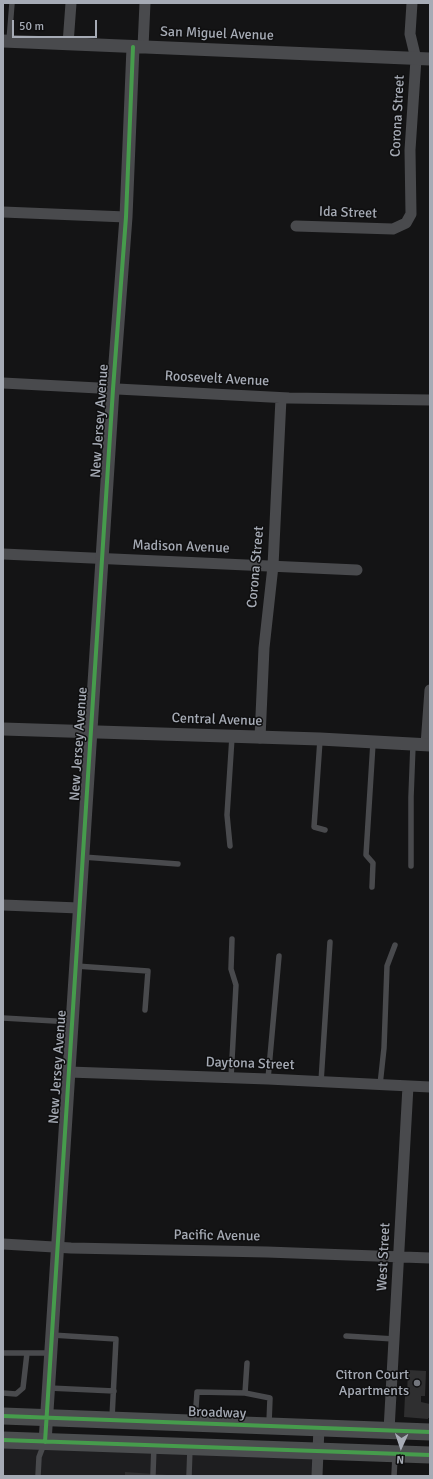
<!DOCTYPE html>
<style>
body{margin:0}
#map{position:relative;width:433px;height:1479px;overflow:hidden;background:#141415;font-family:Signika,sans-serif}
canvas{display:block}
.frame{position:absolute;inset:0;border:4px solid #a6abb5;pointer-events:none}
.north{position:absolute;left:381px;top:1427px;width:40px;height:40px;-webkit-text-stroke:3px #0f0f10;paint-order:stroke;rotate:183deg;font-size:11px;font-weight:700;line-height:16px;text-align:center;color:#a6abb5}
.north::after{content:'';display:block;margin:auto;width:14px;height:18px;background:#a6abb5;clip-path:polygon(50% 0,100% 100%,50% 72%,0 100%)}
.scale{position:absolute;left:12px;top:20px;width:85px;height:18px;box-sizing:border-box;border:2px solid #a6abb5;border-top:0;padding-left:5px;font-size:12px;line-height:14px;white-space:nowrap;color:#a6abb5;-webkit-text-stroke:3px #0f0f10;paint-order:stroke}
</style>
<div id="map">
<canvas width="433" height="1479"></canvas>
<div class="frame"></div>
<div class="north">N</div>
<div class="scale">50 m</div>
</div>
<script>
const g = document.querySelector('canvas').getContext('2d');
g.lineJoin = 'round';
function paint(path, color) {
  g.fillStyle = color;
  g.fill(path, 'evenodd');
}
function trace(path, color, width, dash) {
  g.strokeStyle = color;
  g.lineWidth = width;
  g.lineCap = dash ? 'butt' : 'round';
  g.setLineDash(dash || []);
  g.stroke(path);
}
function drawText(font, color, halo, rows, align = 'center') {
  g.font = font + ' Signika,sans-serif';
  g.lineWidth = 3;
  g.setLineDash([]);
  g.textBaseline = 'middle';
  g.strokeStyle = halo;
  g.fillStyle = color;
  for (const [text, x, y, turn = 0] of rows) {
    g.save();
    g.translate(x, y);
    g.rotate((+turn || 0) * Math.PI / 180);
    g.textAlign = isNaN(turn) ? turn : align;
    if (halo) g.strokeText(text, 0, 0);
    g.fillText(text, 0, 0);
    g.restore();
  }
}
paint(new Path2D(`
 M3 1442 315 1453 314 1476H3Z`), '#1e1e20');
paint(new Path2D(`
 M408 1370 426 1371 425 1396H421V1402L430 1404V1418H428V1419L404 1417 405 1395H407Z
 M125 1472 168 1475V1476H125Z`), '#2f2f30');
trace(new Path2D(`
 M9 41 12 3
 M320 740 314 827 325 830
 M230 846 227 815 232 737
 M83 857 178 864
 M411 866V797L413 745
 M372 887 373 863 366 855 373 743
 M76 966 148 971 145 1010
 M3 1018 72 1022
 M231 1078 236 985 231 969 232 939
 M268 1079 279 956
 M321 1082 330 942
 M380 1085 384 1048 387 966 395 945
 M52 1335 116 1339 112 1418
 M346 1336 394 1339
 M3 1353H51
 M49 1388 114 1391
 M3 1393 16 1394 23 1388 27 1353
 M245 1393 247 1363
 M195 1422 197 1392 245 1393 270 1398 269 1423
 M153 1474 154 1446
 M38 1476 39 1457 44 1444
 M189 1476 190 1448
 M394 1476 395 1456`), '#494a4d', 5.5);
trace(new Path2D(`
 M68 44 71 3
 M143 47 145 3
 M3 212 126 217
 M296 226 393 229 406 223 411 214 410 150 416 59 410 34 412 3
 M3 383 289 398 430 400
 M3 554 357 570
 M260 738 264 648 273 566 281 398
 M426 745 430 690
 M3 905 79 908
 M69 1072 268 1079 430 1087
 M3 1244 71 1248 267 1252 430 1258
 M389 1430 408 1086
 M317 1476 319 1427`), '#494a4d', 11);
trace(new Path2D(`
 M3 41 430 59
 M3 729 320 739 430 745
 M45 1442 113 389 126 217 133 47`), '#494a4d', 13);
trace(new Path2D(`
 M3 1416 430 1432
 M3 1440 430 1455`), '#4b4d4f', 17);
trace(new Path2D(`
 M3 1416 430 1432
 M3 1440 430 1455
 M45 1442 113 389 126 217 133 47`), '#469c4c', 4);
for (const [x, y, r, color] of [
 [417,1383,4,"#73767d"]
]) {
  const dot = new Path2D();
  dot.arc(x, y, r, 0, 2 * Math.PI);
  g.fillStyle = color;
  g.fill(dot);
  trace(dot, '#0f0f10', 1.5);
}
drawText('14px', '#a6abb5', '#0f0f10', [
 ["San Miguel Avenue",217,34,2],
 ["Corona Street",398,116,-87],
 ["Ida Street",348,213,2],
 ["Roosevelt Avenue",217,379,3],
 ["New Jersey Avenue",100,421,-86],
 ["Madison Avenue",181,547,2],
 ["Corona Street",256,567,-85],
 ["Central Avenue",217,720,2],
 ["New Jersey Avenue",79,744,-86],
 ["Daytona Street",250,1064,2],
 ["New Jersey Avenue",58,1067,-86],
 ["Pacific Avenue",217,1236,1],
 ["West Street",384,1257,-87],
 ["Broadway",217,1413,2]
]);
drawText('14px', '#a6abb5', '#0f0f10', [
 ["Citron Court",409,1375],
 ["Apartments",409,1391]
], 'right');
</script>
